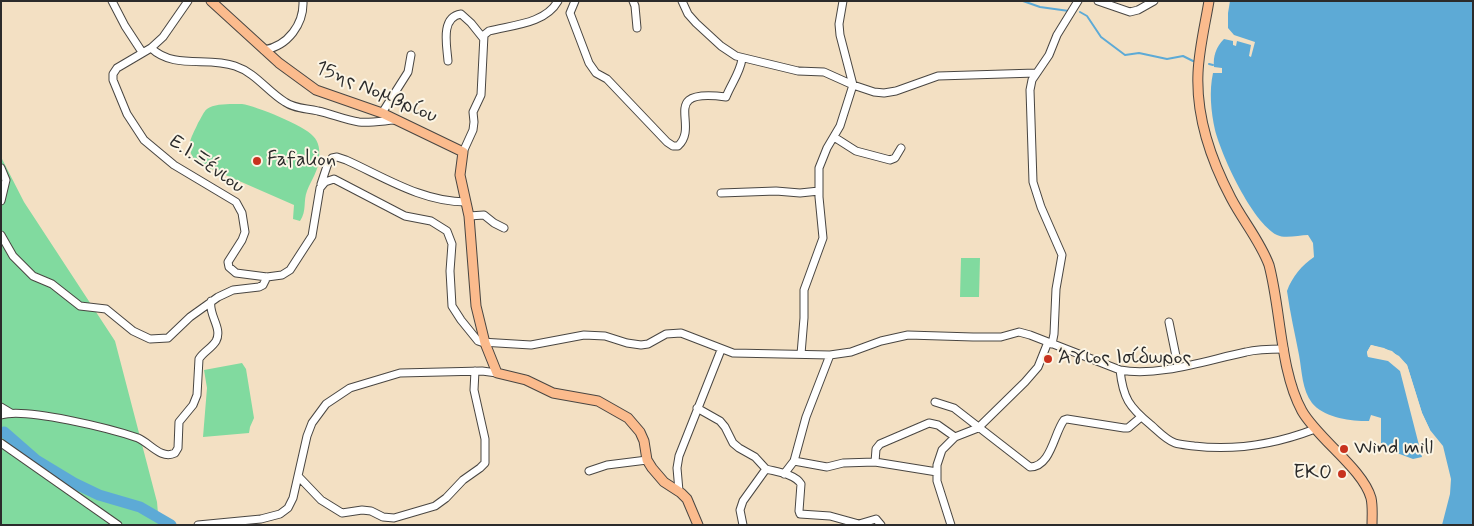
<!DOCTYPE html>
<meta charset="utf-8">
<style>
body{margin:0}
#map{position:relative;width:1474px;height:526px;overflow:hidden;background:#f3e0c3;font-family:Mynerve,sans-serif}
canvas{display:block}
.frame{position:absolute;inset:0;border:2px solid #2b2b2b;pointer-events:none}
</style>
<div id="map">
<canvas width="1474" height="526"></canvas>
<div class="frame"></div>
</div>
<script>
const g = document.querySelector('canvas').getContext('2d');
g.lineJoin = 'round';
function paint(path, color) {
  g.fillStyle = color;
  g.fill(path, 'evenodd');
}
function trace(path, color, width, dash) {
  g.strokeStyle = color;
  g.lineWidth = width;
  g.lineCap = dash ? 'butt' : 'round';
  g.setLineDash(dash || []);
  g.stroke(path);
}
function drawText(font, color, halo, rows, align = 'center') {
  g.font = font + ' Mynerve,sans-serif';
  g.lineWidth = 4;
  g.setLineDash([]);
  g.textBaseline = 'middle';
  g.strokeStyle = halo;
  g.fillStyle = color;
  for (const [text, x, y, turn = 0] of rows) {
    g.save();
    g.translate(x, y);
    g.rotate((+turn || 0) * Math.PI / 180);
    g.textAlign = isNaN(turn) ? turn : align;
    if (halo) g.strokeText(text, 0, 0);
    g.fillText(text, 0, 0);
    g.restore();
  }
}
paint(new Path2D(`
 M242 104C256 106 305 126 313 136 319 142 320 150 319 158 319 170 311 180 307 191 303 201 307 211 300 221L293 219 294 205 198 163C183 148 191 139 198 123 201 119 203 112 207 109 215 103 232 104 242 104Z
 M1 157 24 202 115 341 157 502 159 525H1Z
 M961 258H980L979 297H960Z
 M242 363 246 369 254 418 250 427 249 433 203 437 207 388 204 370Z`), '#81da9f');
paint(new Path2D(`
 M1230 1H1473V525H1442L1450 494 1451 479 1443 446 1430 430 1422 413 1407 365 1399 356 1384 348 1371 345 1367 352 1368 357 1388 361 1400 371 1422 457 1413 459 1381 447V418L1371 415 1369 421C1352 422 1323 417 1312 403 1302 390 1302 371 1299 355 1295 334 1290 313 1287 291 1292 277 1302 265 1314 257L1313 243 1308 235C1299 235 1285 239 1277 235 1252 222 1222 157 1215 130 1211 112 1209 91 1213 73H1222V68L1214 67C1213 56 1216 47 1224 39L1233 41V45L1236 46 1237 41 1251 45 1249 56 1251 57 1255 42 1234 35 1228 28V13Z`), '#5daad6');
paint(new Path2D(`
 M1371 345 1392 351 1407 365 1422 413 1430 430 1427 429 1420 414 1405 366 1390 353 1384 350 1372 348 1368 357 1367 352Z`), '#f3e0c3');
trace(new Path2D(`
 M1023 1 1040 7 1069 11
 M1080 12 1087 16 1101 37 1125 55 1139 53 1167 59 1183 56 1193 61
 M1209 64 1213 65`), '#5daad6', 2);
trace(new Path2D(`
 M4 432 36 460 74 483 99 495 140 507 171 525`), '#5daad6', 11);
const minor = new Path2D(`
 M112 1 125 26 142 52
 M188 1 163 37 151 48 117 68 113 74V80L127 114 144 140 174 165 236 202 242 213 245 232 242 240 228 262 229 267 236 273 267 277 282 275 290 270 312 236 320 188 325 182 334 179 405 216 431 221 447 231 452 244 450 271 452 306 461 320 478 341 481 342 531 345 584 335 605 336 627 343 641 345 648 344 666 334 681 333 733 353 830 355 851 352 881 341 908 335 973 337H1001L1019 332 1030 335 1120 370C1123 398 1129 407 1151 425 1158 431 1166 440 1175 443 1181 445 1188 445 1194 446 1236 451 1276 444 1315 429
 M575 1 570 13 589 63 596 73 607 79 667 142 673 146H678C701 125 657 88 726 97 731 84 740 73 742 59
 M633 1 635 6 637 28
 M682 1 688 14 696 23 721 46 736 56 798 71 824 72 853 85 874 92 884 93 896 91 938 76 1036 73
 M1098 1 1130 12 1138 10 1154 1
 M151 48C174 70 208 56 235 66 256 73 267 91 285 102 295 109 306 108 318 111 332 114 345 120 359 122 370 123 382 121 394 120
 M264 50C288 46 304 24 303 1
 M448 61C447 47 440 17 461 14L471 23 483 38
 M382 113 408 72 411 55
 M834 137 856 151 890 160 895 158 901 148
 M463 152 473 130 474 122 473 112 481 95 484 35 489 31C512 25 545 24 558 1
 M1 168 6 180 1 201
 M321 184 328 163 332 158 337 157 346 160C384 177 422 202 466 202
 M721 193 776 191 800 193 819 191
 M469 216 484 215 494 223 504 228
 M1 235 13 256 33 276 52 284 80 306 106 309 133 331 150 339 168 338 190 317 218 297 233 290 259 287 263 285 267 277
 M1169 322 1178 366
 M1052 344 1054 334 1056 289 1062 255 1041 207 1033 182 1030 90 1032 80 1049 55 1057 35 1078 1
 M801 354 804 318V290L823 238 819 197V168L827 148 840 126 853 85 840 35 839 24 843 1
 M1120 370C1159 377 1207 360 1246 352 1258 349 1272 349 1284 349
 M935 402 954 408 1030 467C1051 467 1054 433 1064 420L1067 419 1124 428H1128L1141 417
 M1 407 11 413
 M697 408 720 421 725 427 733 443 739 448 755 457 766 469
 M1 415C25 407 112 429 138 438 150 443 161 460 175 453L178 448 179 422 193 405 197 395 199 359C203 352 212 348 216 341 223 328 208 315 211 301
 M1 443 118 525
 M794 461 827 467 843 463 875 462 937 472
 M875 462 876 449 880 444 929 423 938 425 955 437
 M589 471 607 465 647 460
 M784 474 794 461 806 417 830 355
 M299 477 321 500 342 513 362 510 371 511 383 517 394 518 435 506 446 498 463 480 480 468 485 463V439L474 390 475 371
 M679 491 677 468 679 456 721 350
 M198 525 261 519 280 514 288 508 293 498 307 436 312 423 326 404 350 388 400 373 482 371 497 373
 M743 525 740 510 743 501 766 469C777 472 795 474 801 484L799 511 800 514 830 516 859 524 876 519 881 525
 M951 525 937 481V465L942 450 955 437 978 428 1025 382 1038 367 1048 342`);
const major = new Path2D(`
 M211 1 279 63 316 90 382 113 463 152 460 175 469 216 476 306 485 343 497 373 526 380 553 393 598 401 628 418 640 432 644 441 647 460 652 468 664 482 681 493 687 499 698 525
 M1209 1C1205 25 1199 49 1198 73 1196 117 1211 160 1231 198 1243 221 1260 241 1269 265 1281 310 1280 371 1302 411 1318 439 1363 469 1371 498 1373 507 1372 516 1372 525`);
trace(minor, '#494642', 9);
trace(major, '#494642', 11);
trace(minor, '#fff', 7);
trace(major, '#fbbb8d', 9);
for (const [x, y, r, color] of [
 [257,161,5,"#c8321e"],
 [1048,359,5,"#c8321e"],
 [1344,449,5,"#c8321e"],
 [1342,474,5,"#c8321e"]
]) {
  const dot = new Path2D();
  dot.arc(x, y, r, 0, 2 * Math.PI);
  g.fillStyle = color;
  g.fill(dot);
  trace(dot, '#fcf5e5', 2);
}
drawText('20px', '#2b2b2b', '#fcf5e5', [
 ["15ης Νομβρίου",376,93,23],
 ["Ε.Ι.Ξένιου",206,165,35]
]);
drawText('20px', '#2b2b2b', '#fcf5e5', [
 ["Fafalion",267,161],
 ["Άγιος Ισίδωρος",1058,359],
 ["Wind mill",1354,449],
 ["EKO",1332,474,"right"]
], 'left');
</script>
